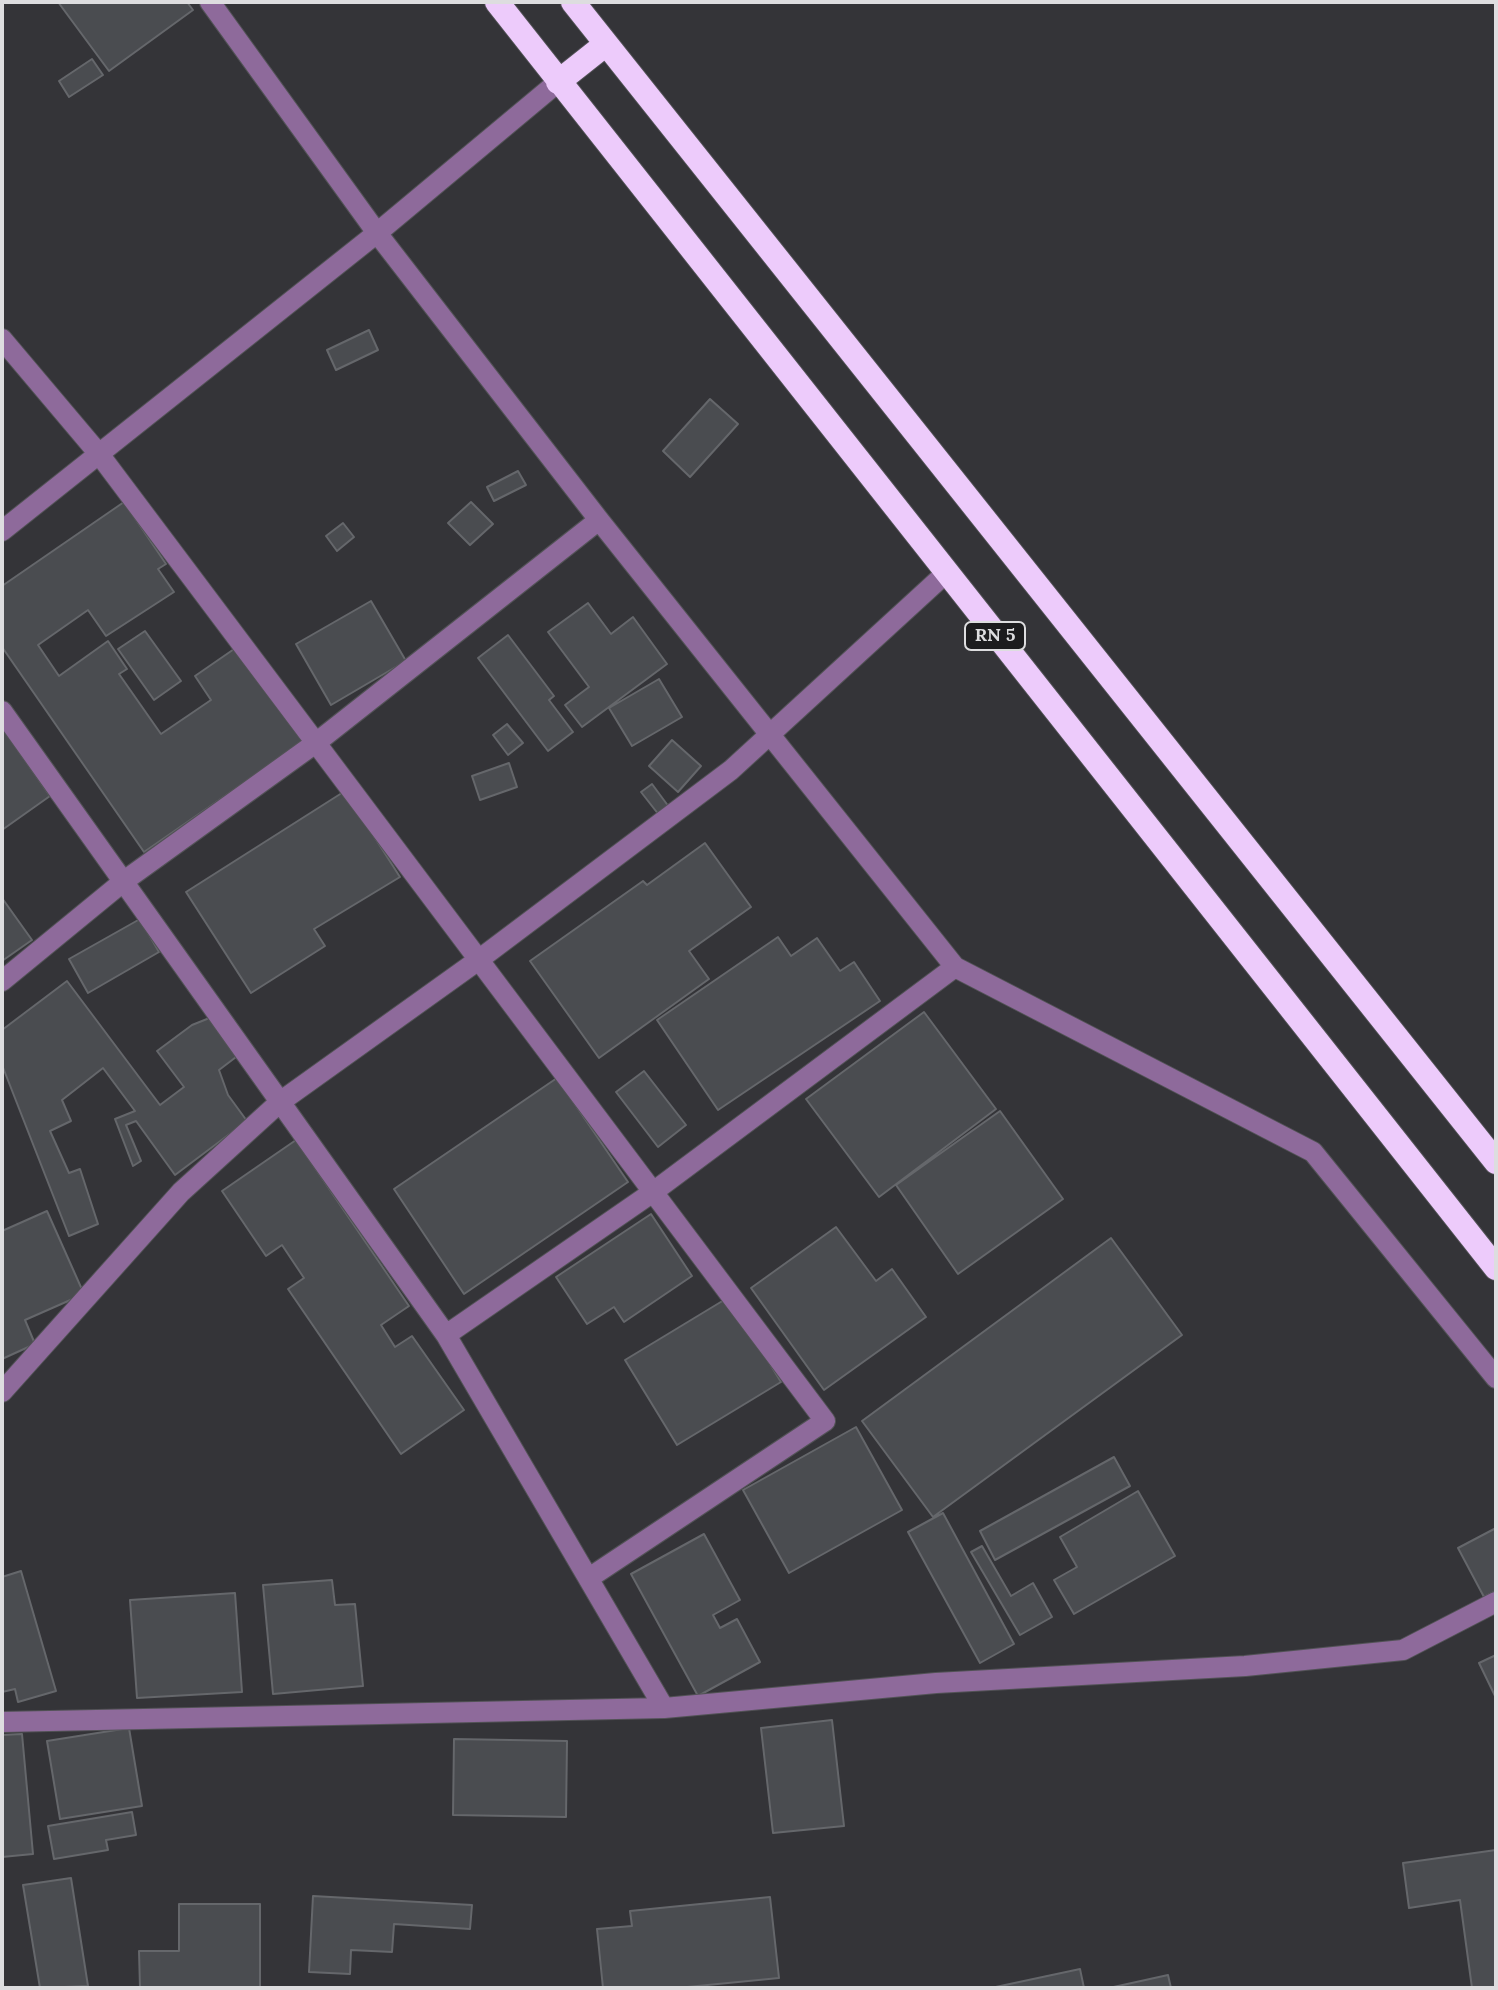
<!DOCTYPE html>
<style>
body{margin:0}
#map{position:relative;width:1498px;height:1990px;overflow:hidden;background:#343438;font-family:Lora,serif}
canvas{display:block}
.frame{position:absolute;inset:0;border:4px solid #dddddf;pointer-events:none}
</style>
<div id="map">
<canvas width="1498" height="1990"></canvas>
<div class="frame"></div>
</div>
<script>
const g = document.querySelector('canvas').getContext('2d');
g.lineJoin = 'round';
function paint(path, color) {
  g.fillStyle = color;
  g.fill(path, 'evenodd');
}
function trace(path, color, width, dash) {
  g.strokeStyle = color;
  g.lineWidth = width;
  g.lineCap = dash ? 'butt' : 'round';
  g.setLineDash(dash || []);
  g.stroke(path);
}
function drawText(font, color, halo, rows, align = 'center') {
  g.font = font + ' Lora,serif';
  g.lineWidth = 6;
  g.setLineDash([]);
  g.textBaseline = 'middle';
  g.strokeStyle = halo;
  g.fillStyle = color;
  for (const [text, x, y, turn = 0] of rows) {
    g.save();
    g.translate(x, y);
    g.rotate((+turn || 0) * Math.PI / 180);
    g.textAlign = isNaN(turn) ? turn : align;
    if (halo) g.strokeText(text, 0, 0);
    g.fillText(text, 0, 0);
    g.restore();
  }
}
const building = new Path2D(`
 M58 2H187L193 10 109 71Z
 M92 59 103 75 69 97 59 81Z
 M369 330 378 350 336 370 327 350Z
 M710 399 738 424 690 477 663 451Z
 M518 471 526 485 494 501 487 487Z
 M124 502 166 564 158 569 174 592 106 636 88 610 38 645 59 676 108 641 127 669 119 674 161 734 211 700 195 676 237 647 303 742 144 852 2 647V586Z
 M471 502 493 524 470 545 448 523Z
 M343 523 354 537 337 551 326 536Z
 M371 601 406 661 331 705 296 644Z
 M588 603 611 634 633 617 667 664 582 727 565 705 589 687 548 632Z
 M145 631 181 681 154 700 118 649Z
 M508 635 554 696 549 700 573 732 548 751 478 658Z
 M659 679 682 717 632 746 609 708Z
 M507 724 523 743 508 755 493 735Z
 M2 727 50 796 2 830Z
 M672 740 701 766 678 792 649 766Z
 M509 763 517 787 480 800 472 776Z
 M652 784 669 807 659 815 641 792Z
 M345 791 400 877 314 929 325 946 251 993 186 892Z
 M705 843 751 907 689 951 709 979 599 1058 530 961 643 881 647 885Z
 M2 898 32 940 2 961Z
 M140 919 159 952 88 993 69 959Z
 M778 937 791 956 817 938 840 971 854 962 880 1001 718 1110 657 1020Z
 M67 981 160 1105 184 1087 157 1051 192 1025 212 1017 240 1054 219 1070 228 1095 247 1121 175 1175 136 1121 126 1125 141 1161 133 1166 115 1119 135 1111 103 1068 62 1100 71 1121 50 1131 69 1173 80 1169 98 1224 69 1236 2 1065V1030Z
 M924 1012 996 1109 879 1197 806 1099Z
 M644 1071 686 1125 658 1147 616 1092Z
 M557 1078 628 1182 464 1294 394 1189Z
 M1000 1111 1063 1199 958 1274 896 1185Z
 M296 1140 409 1306 381 1325 395 1347 412 1336 464 1410 401 1454 288 1289 304 1278 282 1245 266 1256 222 1191Z
 M47 1211 84 1294 25 1320 35 1344 2 1359V1231Z
 M651 1214 692 1276 624 1322 614 1307 587 1324 556 1277Z
 M836 1227 876 1281 892 1269 926 1317 824 1390 751 1288Z
 M1111 1238 1182 1335 933 1517 862 1421Z
 M729 1297 781 1382 677 1445 625 1360Z
 M856 1427 902 1510 789 1573 743 1490Z
 M1114 1457 1130 1486 995 1560 980 1531Z
 M1138 1491 1175 1556 1074 1614 1054 1580 1077 1567 1060 1537Z
 M943 1513 1014 1644 980 1663 908 1532Z
 M1496 1528V1591L1484 1597 1458 1548Z
 M704 1534 740 1600 713 1615 720 1628 737 1619 760 1662 698 1696 631 1574Z
 M982 1546 1011 1596 1033 1583 1052 1617 1020 1635 971 1552Z
 M21 1571 56 1691 18 1702 15 1689 2 1692V1577Z
 M332 1580 335 1605 355 1604 363 1686 273 1694 263 1585Z
 M235 1593 242 1692 137 1698 130 1600Z
 M1496 1655V1698L1479 1663Z
 M832 1720 844 1826 773 1833 761 1728Z
 M129 1728 142 1806 60 1819 47 1741Z
 M22 1734 33 1854 2 1857V1735Z
 M454 1739 567 1741 566 1817 453 1815Z
 M132 1812 136 1835 106 1840 108 1850 54 1859 48 1826Z
 M1496 1850V1988H1472L1460 1900 1409 1908 1403 1863Z
 M71 1878 88 1986 40 1988 23 1885Z
 M313 1896 472 1905 470 1929 394 1924 392 1952 351 1950 350 1974 309 1972Z
 M770 1897 779 1978 677 1988H603L597 1929 632 1926 630 1911Z
 M179 1904H260V1988H140L139 1951H179Z
 M1080 1969 1084 1988H991Z
 M1168 1975 1171 1988H1109Z`);
paint(building, '#4a4c50');
trace(building, '#65676b', 2);
const minor = new Path2D(`
 M210 2 377 233 599 520 955 967 1313 1152 1496 1378
 M2 339 99 454 825 1421 589 1578
 M2 531 377 233 558 82
 M2 711 446 1335 664 1708
 M2 981 124 881 317 742 599 520
 M446 1335 653 1192 955 967
 M2 1392 181 1192 280 1102 477 961 731 770 946 573
 M2 1722 664 1708 936 1683 1245 1666 1403 1650 1496 1602`);
const highway = new Path2D(`
 M497 2 1496 1268
 M573 2 1496 1162
 M558 82 606 44`);
trace(minor, '#525256', 22);
trace(highway, '#525256', 26);
trace(minor, '#8e6a9b', 20);
trace(highway, '#edcbfb', 24);
for (const [x, y, w] of [
 [995,636,60]
]) {
  const box = new Path2D();
  box.roundRect(x - w / 2, y - 14, w, 28, 6);
  g.fillStyle = '#1c1c1e';
  g.fill(box);
  trace(box, '#dddddf', 2);
}
drawText('bold 18px', '#dddddf', null, [
 ["RN 5",995,636]
]);
</script>
